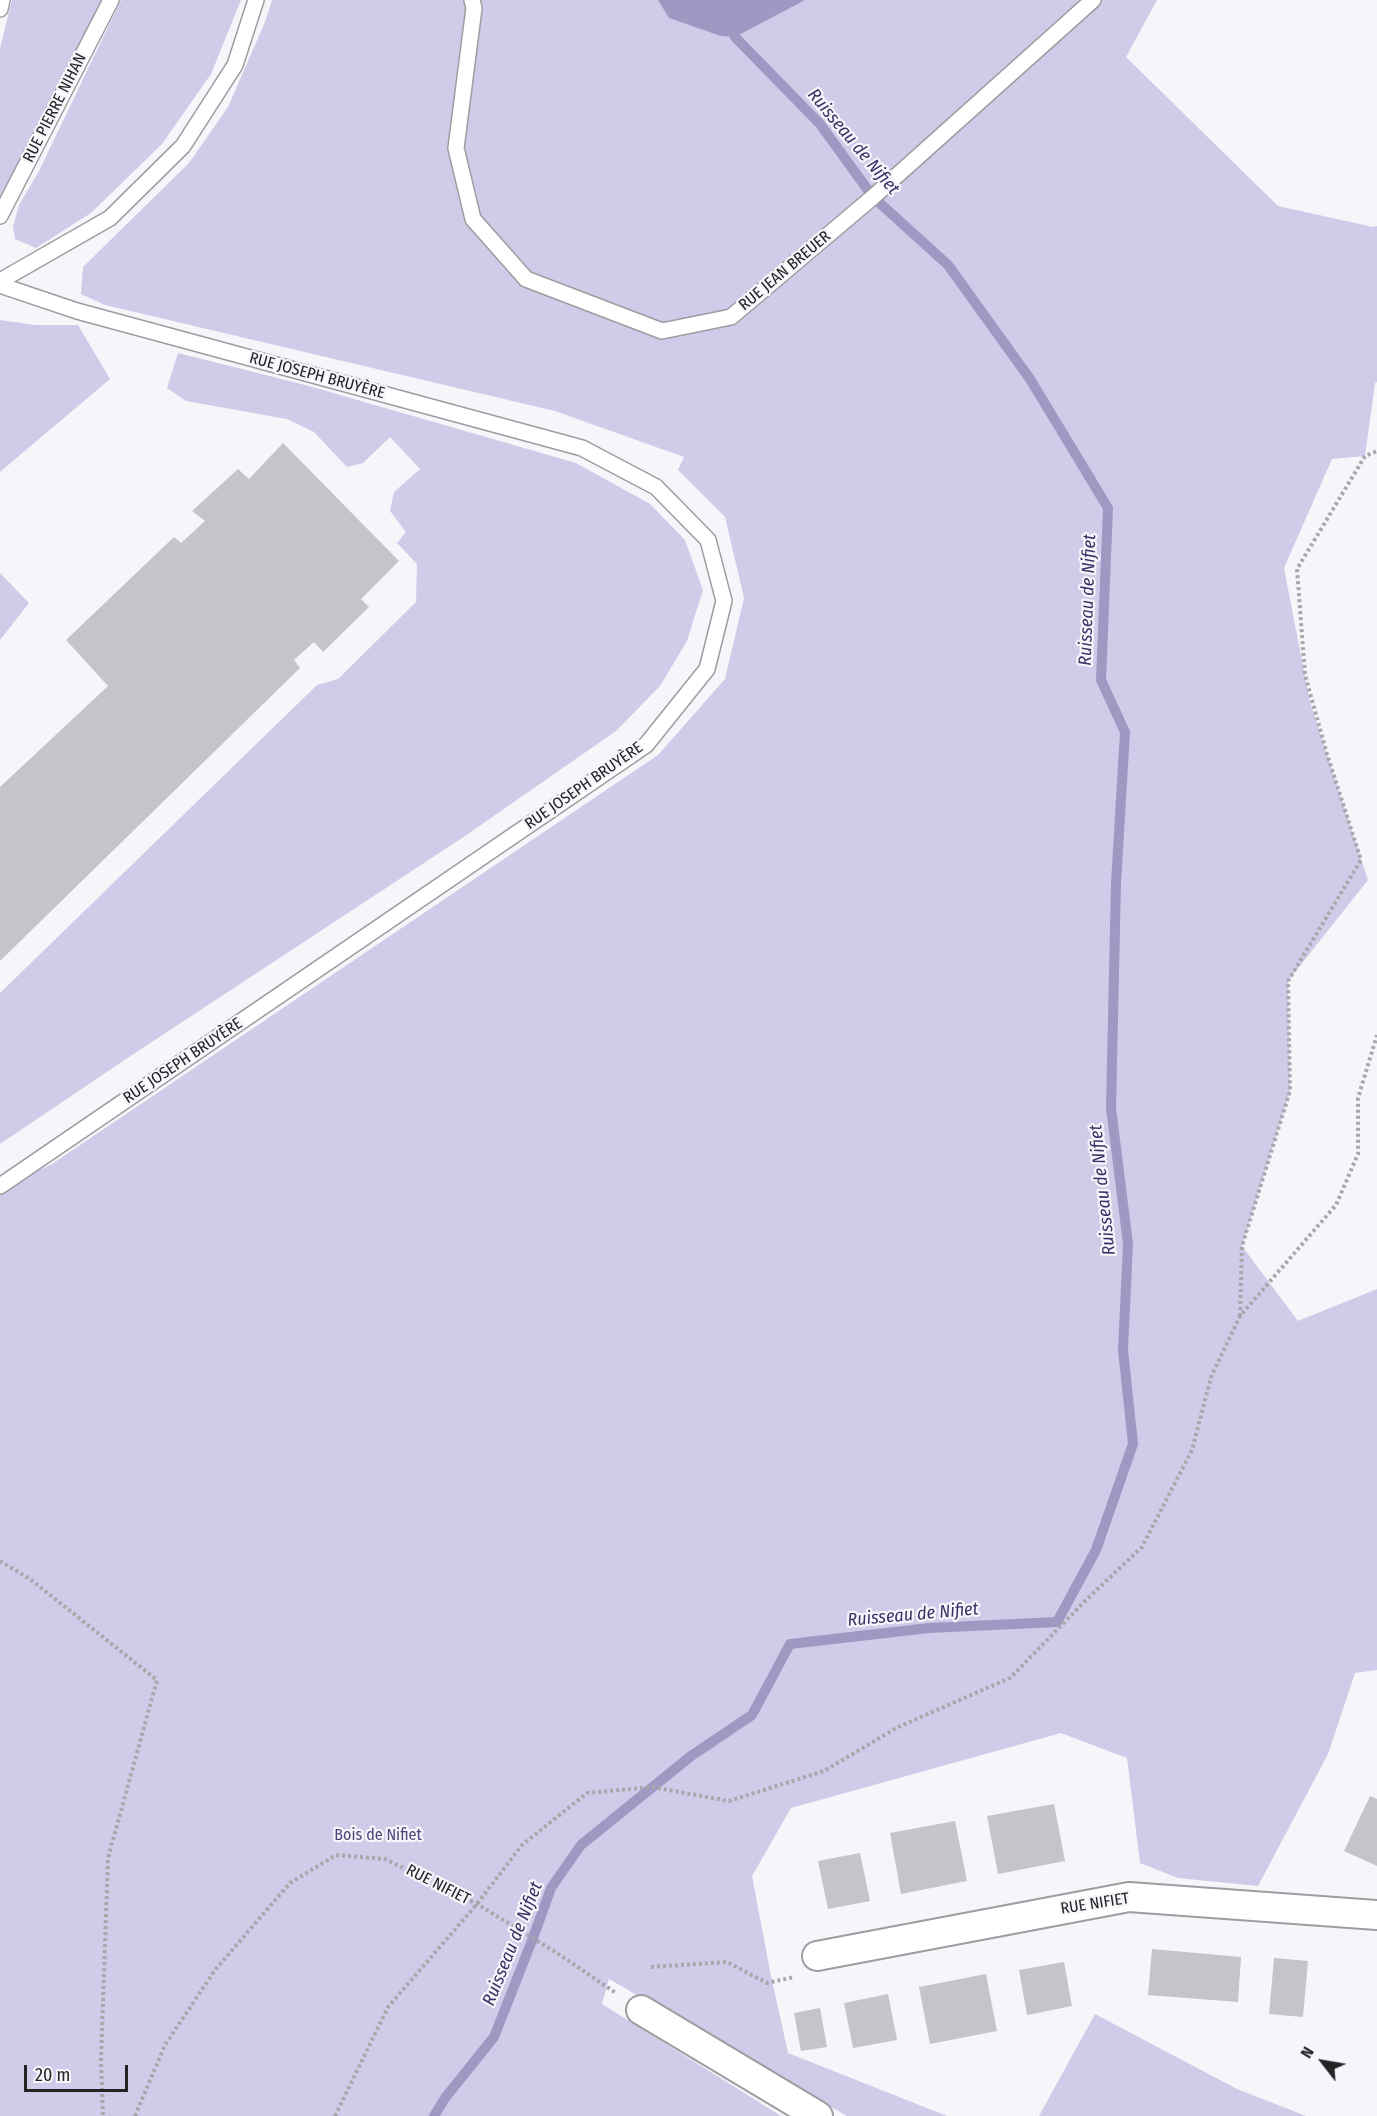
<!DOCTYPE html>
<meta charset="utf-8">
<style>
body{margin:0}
#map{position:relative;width:1377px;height:2116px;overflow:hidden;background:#f6f5fa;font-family:"Fira Sans Condensed",sans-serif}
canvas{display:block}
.north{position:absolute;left:1293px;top:2032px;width:60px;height:60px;-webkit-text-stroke:4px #f6f5fa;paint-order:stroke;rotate:301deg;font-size:16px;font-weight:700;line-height:24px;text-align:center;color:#242325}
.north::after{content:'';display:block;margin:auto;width:21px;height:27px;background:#242325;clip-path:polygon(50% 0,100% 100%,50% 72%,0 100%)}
.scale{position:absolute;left:24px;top:2065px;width:104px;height:27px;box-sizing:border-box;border:3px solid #242325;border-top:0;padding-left:8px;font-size:18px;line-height:21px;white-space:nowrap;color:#242325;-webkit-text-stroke:4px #f6f5fa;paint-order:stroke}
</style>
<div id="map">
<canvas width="1377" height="2116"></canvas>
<div class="north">N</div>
<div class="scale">20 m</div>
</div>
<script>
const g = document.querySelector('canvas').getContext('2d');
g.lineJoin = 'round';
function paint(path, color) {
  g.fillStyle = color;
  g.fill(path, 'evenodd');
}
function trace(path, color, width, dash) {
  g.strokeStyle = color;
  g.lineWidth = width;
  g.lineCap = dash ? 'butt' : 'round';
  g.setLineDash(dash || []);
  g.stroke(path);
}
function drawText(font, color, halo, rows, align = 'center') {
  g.font = font + ' "Fira Sans Condensed",sans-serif';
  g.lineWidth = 4.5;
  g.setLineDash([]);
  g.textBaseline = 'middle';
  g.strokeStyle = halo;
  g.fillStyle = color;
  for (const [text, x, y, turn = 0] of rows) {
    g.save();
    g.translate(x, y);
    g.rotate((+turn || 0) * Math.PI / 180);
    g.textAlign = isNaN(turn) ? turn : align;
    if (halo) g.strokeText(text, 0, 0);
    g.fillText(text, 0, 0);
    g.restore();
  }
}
paint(new Path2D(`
 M12 0H106L11 193 0 196V48Z
 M121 0H241L211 74 162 144 91 213 36 248 15 239 13 226 19 205 39 171Z
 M272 0H1157L1126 57 1278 206 1373 227 1377 226V382L1375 383 1365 456 1332 459 1284 568 1310 702 1368 880 1288 981 1290 1091 1242 1246 1298 1321 1377 1289V1670L1355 1673 1328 1754 1258 1886 1178 1878 1140 1863 1127 1758 1061 1733 791 1808 752 1876 771 1976 788 2053 947 2116H847L609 1979 602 2004 781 2116H0V1189L52 1164 658 755 725 679 744 598 725 517 678 470 684 457 555 411 105 305 81 294 83 267 189 163 228 107 265 22Z
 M0 320 35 325H78L110 379 0 472Z
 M178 353 309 386 576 463 650 504 685 540 703 590 687 641 660 686 616 731 465 836 132 1055 0 1144V993L317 685 338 679 416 602 417 564 397 543 406 532 390 511 394 492 420 469 390 437 363 463 347 467 314 432 287 419 186 401 167 388Z
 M0 573 29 603 0 640Z
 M1095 2014 1237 2089 1306 2116H1039Z`), '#cfcbe8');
paint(new Path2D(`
 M658 0H805L735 37 721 36 669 18Z`), '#9f98c3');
trace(new Path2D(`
 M434 2116 445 2098 494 2037 533 1938 551 1888 581 1845 691 1756 752 1715 790 1644 929 1628 1057 1622 1096 1550 1133 1444 1123 1350 1128 1244 1111 1108 1116 883 1125 732 1101 680 1108 508 1030 379 948 265 873 197 820 124 735 37`), '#9f98c3', 10);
paint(new Path2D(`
 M283 443 399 561 361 599 369 607 323 652 314 642 294 660 300 668 0 961V787L108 686 66 640 174 537 181 543 205 521 192 511 238 469 249 479Z
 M1370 1796 1377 1799V1866L1344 1851Z
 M1054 1804 1065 1861 998 1874 987 1816Z
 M955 1821 967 1881 901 1894 890 1833Z
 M860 1853 870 1901 828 1909 818 1861Z
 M1152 1949 1241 1957 1238 2002 1148 1995Z
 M1274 1958 1308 1961 1303 2017 1269 2014Z
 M1064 1962 1072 2006 1027 2015 1019 1970Z
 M986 1974 997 2031 930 2044 919 1987Z
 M888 1994 897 2040 853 2048 844 2003Z
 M820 2008 827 2047 801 2051 794 2013Z`), '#c5c4c9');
const lane = new Path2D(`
 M472 0 474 8 456 148 473 219 526 279 662 331 731 317 873 197 1093 0
 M0 9 2 0
 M0 216 111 0
 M0 281 110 218 183 146 235 65 256 0
 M0 285 77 311 582 448 656 487 708 540 724 601 707 669 646 745 0 1186`);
const street = new Path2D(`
 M817 1956 1129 1897 1377 1915
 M641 2010 818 2116`);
trace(lane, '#9d9da1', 18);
trace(street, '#9d9da1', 32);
trace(new Path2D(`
 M1240 1316 1242 1246 1290 1091 1288 981 1361 860 1327 754 1305 675 1297 569 1365 456 1377 451
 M0 1561 30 1579 157 1680 108 1858 101 2059 103 2116
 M651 1967 727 1962 767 1983 794 1977
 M135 2116 165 2045 215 1970 290 1883 336 1855 385 1859 477 1904 557 1953 616 1993
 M335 2116 388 2007 477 1904 522 1845 587 1793 652 1787 729 1801 824 1771 898 1727 1010 1678 1086 1600 1142 1547 1192 1450 1211 1377 1240 1316 1336 1205 1358 1154V1098L1377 1035`), '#a8a7ab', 4, [3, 3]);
trace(lane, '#fff', 15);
trace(street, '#fff', 28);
drawText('16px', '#242325', '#f6f5fa', [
 ["RUE PIERRE NIHAN",55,108,-63],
 ["RUE JEAN BREUER",785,271,-40],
 ["RUE JOSEPH BRUYÈRE",317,376,15],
 ["RUE JOSEPH BRUYÈRE",584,786,-35],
 ["RUE JOSEPH BRUYÈRE",183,1061,-34],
 ["RUE NIFIET",438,1885,27],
 ["RUE NIFIET",1095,1904,-9]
]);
drawText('16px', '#4f437b', '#f6f5fa', [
 ["Bois de Nifiet",378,1836]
]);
drawText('italic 18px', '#3d3066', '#f6f5fa', [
 ["Ruisseau de Nifiet",853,142,50],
 ["Ruisseau de Nifiet",1088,600,-88],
 ["Ruisseau de Nifiet",1103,1190,-96],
 ["Ruisseau de Nifiet",913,1615,-5],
 ["Ruisseau de Nifiet",513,1944,-68]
]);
</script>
